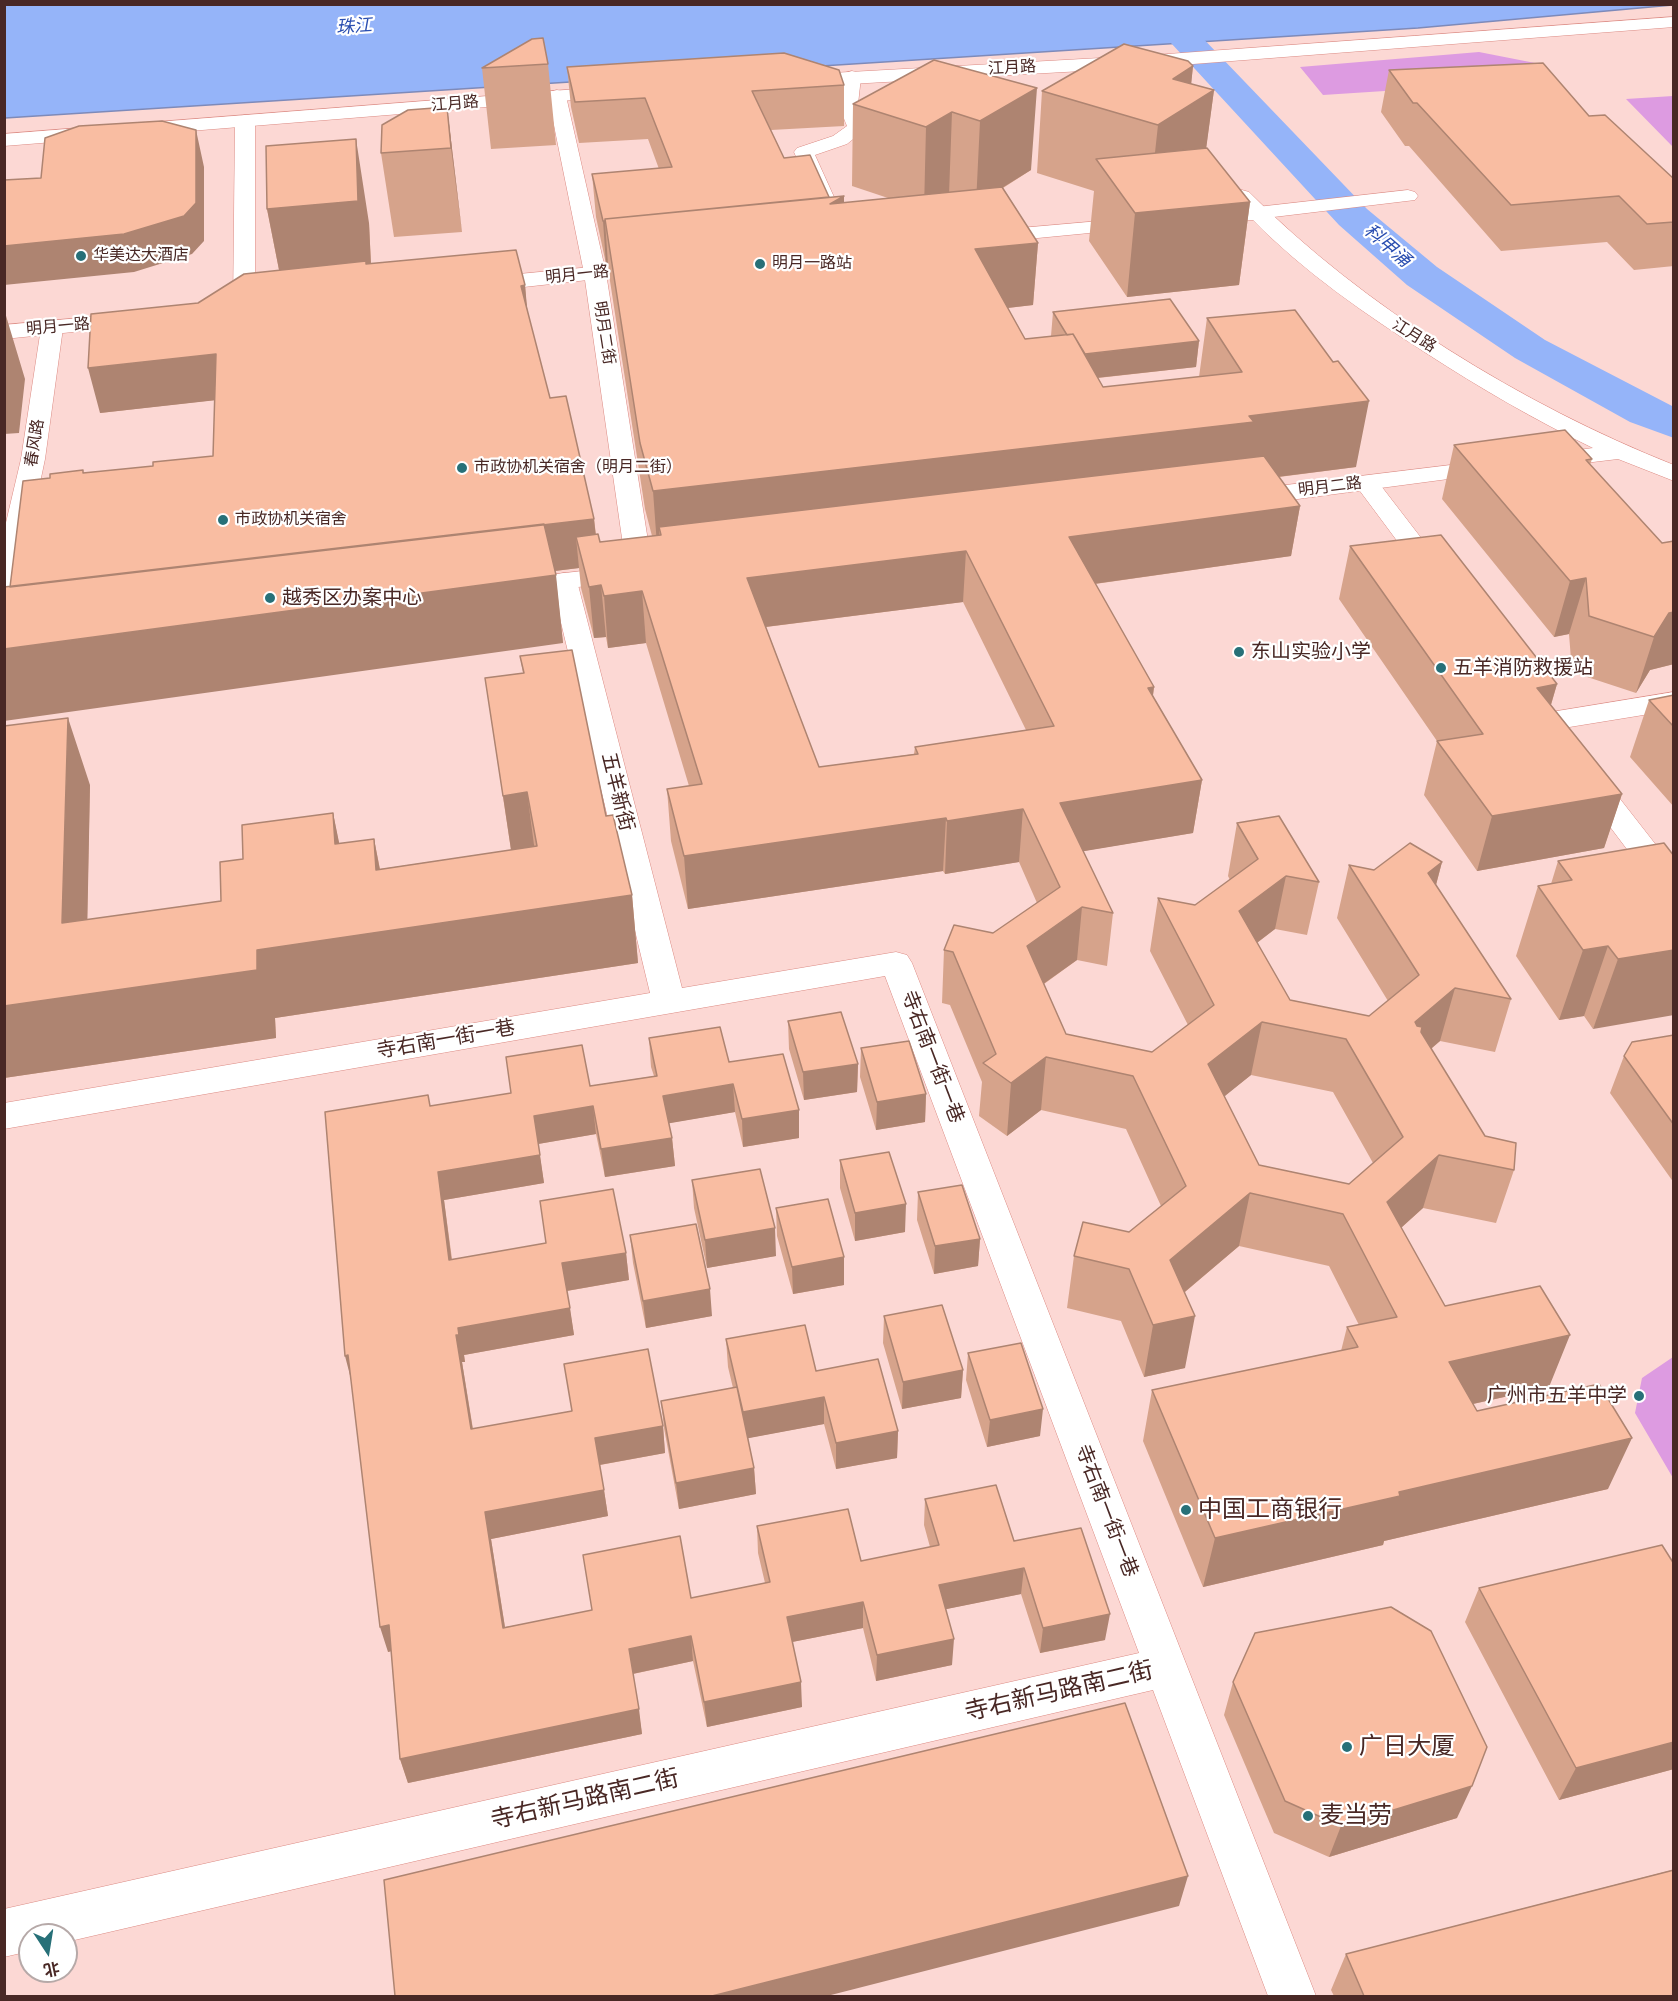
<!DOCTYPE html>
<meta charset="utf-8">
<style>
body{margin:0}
#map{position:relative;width:1678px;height:2001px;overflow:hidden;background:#fcd8d4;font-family:"Fira Sans Condensed","Noto Sans SC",sans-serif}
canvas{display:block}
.frame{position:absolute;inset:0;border:6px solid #492825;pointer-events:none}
.north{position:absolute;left:18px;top:1923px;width:60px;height:60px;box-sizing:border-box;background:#fff;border:2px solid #b6a9a8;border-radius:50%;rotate:168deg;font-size:16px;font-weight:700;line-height:24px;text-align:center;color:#492825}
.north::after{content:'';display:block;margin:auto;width:21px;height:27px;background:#277078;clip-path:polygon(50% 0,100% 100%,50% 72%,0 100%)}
</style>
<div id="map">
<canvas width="1678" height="2001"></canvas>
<div class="frame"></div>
<div class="north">北</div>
</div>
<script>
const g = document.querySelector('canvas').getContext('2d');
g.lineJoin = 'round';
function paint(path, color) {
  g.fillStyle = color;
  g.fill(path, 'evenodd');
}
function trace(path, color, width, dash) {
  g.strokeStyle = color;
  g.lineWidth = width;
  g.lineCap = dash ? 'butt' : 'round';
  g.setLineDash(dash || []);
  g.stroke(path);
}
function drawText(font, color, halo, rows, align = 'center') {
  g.font = font + ' "Fira Sans Condensed","Noto Sans SC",sans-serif';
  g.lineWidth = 4.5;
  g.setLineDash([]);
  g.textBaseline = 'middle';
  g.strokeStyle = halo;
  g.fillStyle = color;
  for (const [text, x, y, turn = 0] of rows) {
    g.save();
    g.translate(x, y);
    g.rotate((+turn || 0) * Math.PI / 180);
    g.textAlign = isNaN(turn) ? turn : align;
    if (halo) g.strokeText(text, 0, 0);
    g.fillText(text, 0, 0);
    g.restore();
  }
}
paint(new Path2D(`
 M1479 52 1535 63 1554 80 1323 95 1300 67Z
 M1673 96H1674L1673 147 1626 99Z
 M1673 1357V1478L1635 1413 1642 1378Z`), '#dd9be1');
const water = new Path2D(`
 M5 5H1673L1418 28 5 118Z`);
paint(water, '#95b4f9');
trace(water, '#7e8ab9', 1.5);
paint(new Path2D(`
 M1135 4H1170L1367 209 1437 267 1545 340 1674 407V438L1630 422 1515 358 1407 285 1339 225Z`), '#95b4f9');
const minor = new Path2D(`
 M852 71 859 73 861 77 858 104 867 128 847 144 815 155 834 197 831 201 824 203 817 201 814 197 794 152 797 148 833 136 847 126C840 109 834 90 845 73Z
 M557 90 564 92 566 96 606 273 653 573 649 579 640 581 631 579 627 573 584 273 548 96 550 92Z
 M245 115 252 117 255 121V309L252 314 244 316 236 314 233 309 235 121 238 117Z
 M1408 190 1415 192 1418 196 1415 200 1257 219 1250 217 1247 213 1250 209 1257 207Z
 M52 321 60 323 63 328 45 459 17 592 13 598 4 600V531L21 459 41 328 44 323Z
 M1366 476 1375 478 1445 569 1449 575 1445 581 1436 583 1427 581 1354 483 1357 478Z
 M564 573 573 575 577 581 682 988 896 952 907 955 912 963 1316 1996H1268L1153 1690 66 1942V1935H30V1951L4 1957V1909L1139 1653 885 976 4 1129V1103L650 993 551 581 555 575Z
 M1674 692V710L1545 731 1535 728 1531 722 1535 716 1545 713Z
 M1589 770 1599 772 1674 868V900L1663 897 1574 779 1579 772Z`);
const tertiary = new Path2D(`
 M1674 17V27L1154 67 796 87 789 85 787 81 789 77 796 75 1154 55Z
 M616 86 623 88 625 92 623 96 4 146V134Z
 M1242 190 1249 192C1363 307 1523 405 1674 465V481L1618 459 1543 468 1534 466 1531 461 1534 456 1593 448C1535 420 1480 388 1426 353 1365 314 1304 272 1253 220L1204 223 1197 221 1194 217 1197 213 1242 208 1232 196 1235 192Z
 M1134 218 1141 220 1144 224 1141 228 986 243 979 241 975 237 979 233 986 231Z
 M653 261 661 262 664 267 661 272 478 292 470 290 467 285 470 280 478 278Z
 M134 313 142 315 145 320 142 325 4 339V325Z
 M1492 460 1501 462 1504 467 1501 472 1245 506 1236 503 1232 498 1236 493 1245 490Z
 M626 566 635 568 639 574 635 580 513 595 504 593 500 587 504 581 513 579Z`);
trace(minor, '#db8a83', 1);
trace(tertiary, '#db8a83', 1);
paint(minor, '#fff');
paint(tertiary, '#fff');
paint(new Path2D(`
 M934 60 1031 170 1003 188 1038 243 1033 305 1008 308 1025 339 1051 336 1053 312 1199 341 1196 367 1098 378 1103 387 1199 377 1207 318 1356 467 1279 477 1300 506 1291 556 1095 584 1154 687 1153 696 1202 780 1193 833 1083 851 1113 913 1107 966 1077 960 1044 984 1066 1034 1152 1052 1188 1025 1150 951 1158 898 1195 905 1230 880 1228 876 1237 823 1319 882 1307 935 1275 929 1257 943 1290 1000 1369 1016 1388 1001 1337 918 1349 865 1374 870 1442 862 1436 885 1511 999 1495 1052 1440 1041 1431 1049 1485 1136 1514 1170 1496 1223 1423 1208 1401 1228 1445 1306 1549 1387 1473 1404 1477 1411 1608 1489 1384 1541 1383 1545 1203 1587 1143 1441 1152 1390 1341 1351 1347 1327 1359 1325 1329 1266 1239 1246 1185 1292V1368L1144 1377 1121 1321 1067 1308 1074 1256 1129 1232 1161 1206 1126 1129 1041 1110 1007 1136 979 1116 982 1082 950 1005 942 1003 944 950 993 933 1037 903 1019 862 945 874 943 871 688 909 671 841 667 789 689 786 646 643 608 648 606 637 594 638 581 588 579 568 555 571 563 643 10 587 84 473 153 466 213 456 215 400 100 413 198 303 279 270 267 209 369 223 371 264 525 285 527 311 550 398 594 519 596 535 600 542 652 536 645 509 610 281 608 264H606L596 217 592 174 659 169 648 139 579 143 571 107 567 67 844 85V126L771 130 784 158 829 197 844 203 888 198 852 186 853 104ZM963 602 1026 730 915 747 914 754 819 767 766 627ZM1251 1075 1333 1092 1373 1163 1349 1184 1259 1165 1224 1096Z
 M548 64 556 145 491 149 482 68Z
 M1193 66 1191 84 1214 90 1206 148 1250 202 1239 285 1127 297 1089 241 1094 191 1037 173 1042 91Z
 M1389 70 1589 116 1674 179V266L1634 270 1607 242 1501 251 1409 146H1405L1381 112Z
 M447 107 462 232 394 237 381 153Z
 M1454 445 1592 459 1590 465 1662 543 1674 541V664L1650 670 1636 693 1572 672 1569 634 1554 637 1442 499Z
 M1350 546 1557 684 1551 705 1622 794 1604 848 1477 871 1424 795 1437 741 1339 599Z
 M520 656 606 816 632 895 638 963 275 1018 276 1038 4 1078 90 785 87 920 221 901 243 859 333 813 339 844 374 839 380 869 511 850 485 678 523 673Z
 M1674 695V807L1630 757 1649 700Z
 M1674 856 1593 1029 1584 1016 1559 1020 1516 956 1538 886 1551 884 1558 861Z
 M788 1021 858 1064 857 1092 804 1100 789 1049Z
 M1674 1035V1183L1610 1093 1624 1056Z
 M649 1038 729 1062 799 1110V1138L743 1147 735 1112 669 1123 672 1138 675 1166 605 1177 596 1134 538 1144 544 1183 444 1200 452 1259 626 1253 629 1280 567 1291 574 1335 464 1355 465 1362H462L473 1429 663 1426 665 1453 600 1465 608 1516 491 1539 505 1627 691 1598 765 1583 758 1553 757 1526 861 1561 930 1547 924 1525 925 1499 1014 1541 1105 1640 1040 1653 1021 1594 946 1609 952 1665 876 1681 863 1628 792 1642 802 1707 707 1727 693 1661 633 1674 642 1734 408 1783 400 1759 391 1651 388 1652 428 1095 430 1106 590 1086 654 1076 651 1067Z
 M861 1048 926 1094 925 1122 876 1130 860 1077Z
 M840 1160 905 1232 855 1241 840 1188Z
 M692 1180 776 1256 707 1268 694 1208Z
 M918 1192 980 1239 978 1266 934 1274 917 1220Z
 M776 1208 844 1285 793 1294 777 1236Z
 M630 1235 712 1316 646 1328 633 1263Z
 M884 1316 963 1370 961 1398 902 1409 883 1343Z
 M726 1339 816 1371 898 1431 897 1458 836 1469 824 1424 748 1438 754 1468 756 1494 679 1509 664 1428 661 1401 733 1388 728 1367Z
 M968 1353 1040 1436 987 1447 966 1380Z
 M1674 1564V1769L1559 1800 1465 1622 1479 1588Z
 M1233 1682 1457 1818 1329 1857 1274 1833 1224 1715Z
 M1673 1868 1674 1996H1334L1331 1990 1346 1954 1672 1870Z`), '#d6a38b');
paint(new Path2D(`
 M1193 66 1189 105 1214 90 1203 172 1149 208 1158 125 1173 79Z
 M1037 88 1031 170 976 204 980 121Z
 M447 107 457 190 462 232 451 148Z
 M952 112 949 195 924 210 926 127Z
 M196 130 204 167V241L192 254 134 272 4 285V246Z
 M356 139 369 223 372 287 284 295 267 209Z
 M844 196V257L830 204Z
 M1250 202 1239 285 1127 297 1135 213Z
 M603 221H605L608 264H606Z
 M1038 243 1033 305 972 312 975 249Z
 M525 285 529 329 521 286Z
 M4 309 25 379 19 433 4 434Z
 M1199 341 1196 367 1077 380 1080 355Z
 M216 354 226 399 100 413 88 368Z
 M1369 401 1356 467 1245 481 661 535 659 527 661 558 658 559 653 491Z
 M1300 506 1291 556 1065 588 1069 537Z
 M594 519 599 566 576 537 579 568 26 635 10 588Z
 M966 551 963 602 749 629 747 578Z
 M556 575 563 643 4 721V649Z
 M1586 578 1569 634 1554 637 1570 581Z
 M601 585 606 637 594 638 589 587Z
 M642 591 646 643 608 648 604 596Z
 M1674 612V664L1650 670 1636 693 1654 637 1669 613Z
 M1557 684 1541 738 1537 688Z
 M1154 687 1147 739 1148 688Z
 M68 718 90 785 86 991 62 923Z
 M1202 780 1193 833 1055 856 1060 803Z
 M527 792 536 860 513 863 503 796Z
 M1622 794 1604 848 1477 871 1492 816Z
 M1023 809 1019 862 945 874 947 821Z
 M333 813 347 881 335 844Z
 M946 818 943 871 688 909 684 856Z
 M374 839 387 907 632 895 638 963 275 1018 276 1038 4 1078V1006L257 950 376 870Z
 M1442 862 1428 915V873Z
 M1286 876 1275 929 1229 964 1239 911Z
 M1082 907 1077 960 1022 999 1027 946Z
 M1608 946 1584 1016 1559 1020 1583 950Z
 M1674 950V1015L1593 1029 1618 959Z
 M1455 988 1440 1041 1400 1075 1415 1022Z
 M1262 1022 1251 1075 1199 1117 1208 1064Z
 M1046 1057 1041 1110 1007 1136 1011 1083Z
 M858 1064 857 1092 804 1100 803 1072Z
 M733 1084 735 1112 665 1124 663 1096Z
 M926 1094 925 1122 876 1130 877 1102Z
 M593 1106 596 1134 538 1144 534 1116Z
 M799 1110V1138L743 1147 742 1119Z
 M672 1138 675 1166 605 1177 601 1149Z
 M540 1155 544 1183 444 1200 455 1287 449 1260 438 1172Z
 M1439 1155 1423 1208 1372 1254 1387 1202Z
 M1250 1193 1239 1246 1161 1312 1170 1260Z
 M906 1204 905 1232 855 1241V1213Z
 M775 1228 776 1256 707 1268 705 1240Z
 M980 1239 978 1266 934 1274 935 1246Z
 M626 1253 629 1280 566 1291 562 1263Z
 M844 1257V1285L793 1294 792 1267Z
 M710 1289 712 1316 646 1328 643 1301Z
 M570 1308 574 1335 464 1355 465 1362H462L477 1456 471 1429 456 1335 458 1328Z
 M1195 1316 1185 1368 1144 1377 1153 1325Z
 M1570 1335 1549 1387 1432 1413 1449 1362Z
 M348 1355 352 1383 345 1356Z
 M963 1370 961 1398 902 1409 903 1382Z
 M824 1397V1424L744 1439 743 1412Z
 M1043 1409 1040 1436 987 1447 990 1420Z
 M663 1426 665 1453 599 1465 595 1438Z
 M898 1431 897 1458 836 1469V1443Z
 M1632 1438 1608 1489 1384 1541 1383 1545 1203 1587 1215 1538 1399 1492Z
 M754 1468 756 1494 679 1509 676 1483Z
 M604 1490 608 1516 491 1539 509 1653 503 1628 485 1512Z
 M1024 1568 1021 1594 937 1611 939 1585Z
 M863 1602V1628L787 1643V1617Z
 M1110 1614 1105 1640 1040 1653 1043 1628Z
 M389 1625 396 1650 388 1652 380 1627Z
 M691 1636 693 1661 632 1674 629 1649Z
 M954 1639 952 1665 876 1681 877 1655Z
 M801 1682 802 1707 707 1727 704 1702Z
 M639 1709 642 1734 408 1783 400 1759Z
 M1674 1742V1769L1559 1800 1576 1768Z
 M1472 1786 1457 1818 1329 1857 1341 1826Z
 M1188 1876 1179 1906 827 1996H712Z`), '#ae8471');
const building = new Path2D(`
 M543 38 548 64 482 68 532 39Z
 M1124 44 1188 61 1193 66 1173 79 1214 90 1158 125 1042 91Z
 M784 53 839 70 844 85 752 91 784 158 810 155 829 197 605 219V221H603L592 174 672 167 645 98 575 102 567 67Z
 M934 60 1037 88 980 121 952 112 926 127 853 104Z
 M1543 63 1589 116 1605 115 1674 179V222L1647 224 1619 196 1511 205 1417 103H1413L1389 70Z
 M447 107 451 148 381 153 382 125 408 110Z
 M162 121 196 130V203L184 216 124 234 4 246V180L41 178 45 138 79 126Z
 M356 139 358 201 267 209 266 146Z
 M1207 148 1250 202 1135 213 1096 159Z
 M1002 187 1038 243 975 249 1025 339 1073 334 1103 387 1242 372 1207 318 1295 310 1333 362 1338 361 1369 401 1249 416 1254 422 653 491 640 443 605 219 844 196 830 204Z
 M516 250 525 285 521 286 550 398 566 396 594 519 10 587 23 481 50 478V474L83 470V473L153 466V462L213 456 216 354 88 368 91 314 198 303 244 274 366 261V264Z
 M1170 299 1199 341 1085 354 1073 334 1067 335 1053 312Z
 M1565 430 1592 459 1586 460 1662 543 1674 541V612L1669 613 1654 637 1589 616 1586 578 1570 581 1454 445Z
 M1264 456 1300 506 1069 537 1154 687 1148 688 1202 780 1060 803 1113 913 1082 907 1027 946 1066 1034 1152 1052 1214 1005 1158 898 1195 905 1258 859 1237 823 1279 816 1319 882 1286 876 1239 911 1290 1000 1369 1016 1419 975 1349 865 1374 870 1410 843 1442 862 1428 873 1511 999 1455 988 1415 1022 1417 1026 1422 1027 1421 1032 1485 1136 1516 1143 1514 1170 1439 1155 1387 1202 1445 1306 1540 1286 1570 1335 1449 1362 1477 1411 1599 1384 1632 1438 1399 1492 1400 1496 1215 1538 1152 1390 1358 1347 1347 1327 1397 1317 1343 1214 1250 1193 1170 1260 1195 1316 1153 1325 1129 1269 1074 1256 1083 1222 1129 1232 1186 1186 1133 1076 1046 1057 1011 1083 983 1063 996 1054 953 952 944 950 954 925 993 933 1060 887 1023 809 947 821 946 818 684 856 667 789 702 784 642 591 604 596 601 585 589 587 576 537 598 534 600 542 661 535 659 527ZM966 551 1054 726 915 747 918 754 819 767 747 578ZM1262 1022 1346 1039 1403 1137 1349 1184 1259 1165 1208 1064Z
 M544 524 556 575 4 649V587Z
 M1441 535 1557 684 1537 688 1622 794 1492 816 1437 741 1483 734 1350 546Z
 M572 650 606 816 613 815 632 895 257 950V970L4 1006V726L68 718 62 923 221 901 220 862 243 859 242 825 333 813 335 844 374 839 376 870 537 846 527 792 503 796 485 678 524 673 520 656Z
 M1674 695V727L1649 700Z
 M1664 843 1674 856V950L1618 959 1608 946 1583 950 1538 886 1572 880 1558 861Z
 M841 1012 858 1064 803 1072 788 1021Z
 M720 1027 729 1062 783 1054 799 1110 742 1119 733 1084 663 1096 672 1138 601 1149 593 1106 534 1116 540 1155 438 1172 449 1260 546 1243 540 1201 613 1189 626 1253 562 1263 570 1308 458 1328 459 1335H456L471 1429 572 1411 564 1364 648 1349 663 1426 595 1438 604 1490 485 1512 503 1628 592 1610 583 1555 680 1536 691 1598 770 1582 757 1526 848 1509 861 1561 939 1545 925 1499 996 1485 1014 1541 1081 1528 1110 1614 1043 1628 1024 1568 939 1585 954 1639 877 1655 863 1602 787 1617 801 1682 704 1702 691 1636 629 1649 639 1709 400 1759 389 1625 380 1627 348 1355 345 1356 325 1112 428 1095 430 1106 511 1093 506 1057 582 1045 590 1086 657 1076 649 1038Z
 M1674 1035V1125L1624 1056 1632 1042Z
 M909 1041 926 1094 877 1102 861 1048Z
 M889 1152 906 1204 855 1213 840 1160Z
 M760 1169 775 1228 705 1240 692 1180Z
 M962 1185 980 1239 935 1246 918 1192Z
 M828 1199 844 1257 792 1267 776 1208Z
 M696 1224 710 1289 643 1301 630 1235Z
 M942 1305 963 1370 903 1382 884 1316Z
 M805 1325 816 1371 878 1359 898 1431 836 1443 824 1397 743 1412 726 1339Z
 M1021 1343 1043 1409 990 1420 968 1353Z
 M737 1387 754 1468 676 1483 661 1401Z
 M1662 1545 1674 1564V1742L1576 1768 1479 1588Z
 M1391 1607 1431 1631 1487 1747 1472 1786 1341 1826 1285 1801 1233 1682 1255 1633Z
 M1125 1703 1188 1876 712 1996H395L384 1880Z
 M1674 1870V1996H1364L1346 1954Z`);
paint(building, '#f9bda2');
trace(building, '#ae8471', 1.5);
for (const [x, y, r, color] of [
 [81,256,6,"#277078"],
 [760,264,6,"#277078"],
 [462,468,6,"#277078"],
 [223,520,6,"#277078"],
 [270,598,6,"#277078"],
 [1239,652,6,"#277078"],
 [1441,668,6,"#277078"],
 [1639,1396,6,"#277078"],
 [1186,1510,6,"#277078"],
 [1347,1747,6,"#277078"],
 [1308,1816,6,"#277078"]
]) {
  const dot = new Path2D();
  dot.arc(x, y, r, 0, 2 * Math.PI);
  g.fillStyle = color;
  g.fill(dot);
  trace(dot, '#fff', 2);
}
drawText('16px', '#492825', '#fff', [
 ["江月路",1012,68,-3],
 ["江月路",455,104,-5],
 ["明月一路",577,275,-6],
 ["明月一路",58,327,-5],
 ["明月二街",604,333,81],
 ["江月路",1414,336,32],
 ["春风路",35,443,-81],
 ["明月二路",1330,487,-7]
]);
drawText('16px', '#492825', '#fff', [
 ["华美达大酒店",93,256],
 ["明月一路站",772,264],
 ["市政协机关宿舍（明月二街）",474,468],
 ["市政协机关宿舍",235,520]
], 'left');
drawText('italic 18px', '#2a4eb0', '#fff', [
 ["珠江",354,27,-4],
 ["科甲涌",1387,246,41]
]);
drawText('20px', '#492825', '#fff', [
 ["越秀区办案中心",282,598],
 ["东山实验小学",1251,652],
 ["五羊消防救援站",1453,668],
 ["广州市五羊中学",1627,1396,"right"]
], 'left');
drawText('20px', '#492825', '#fff', [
 ["五羊新街",617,792,76],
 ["寺右南一街一巷",446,1040,-10],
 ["寺右南一街一巷",932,1057,69],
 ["寺右南一街一巷",1106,1511,69]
]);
drawText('24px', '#492825', '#fff', [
 ["中国工商银行",1198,1510],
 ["广日大厦",1359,1747],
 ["麦当劳",1320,1816]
], 'left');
drawText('24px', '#492825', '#fff', [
 ["寺右新马路南二街",1059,1692,-13],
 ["寺右新马路南二街",585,1800,-13]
]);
</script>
